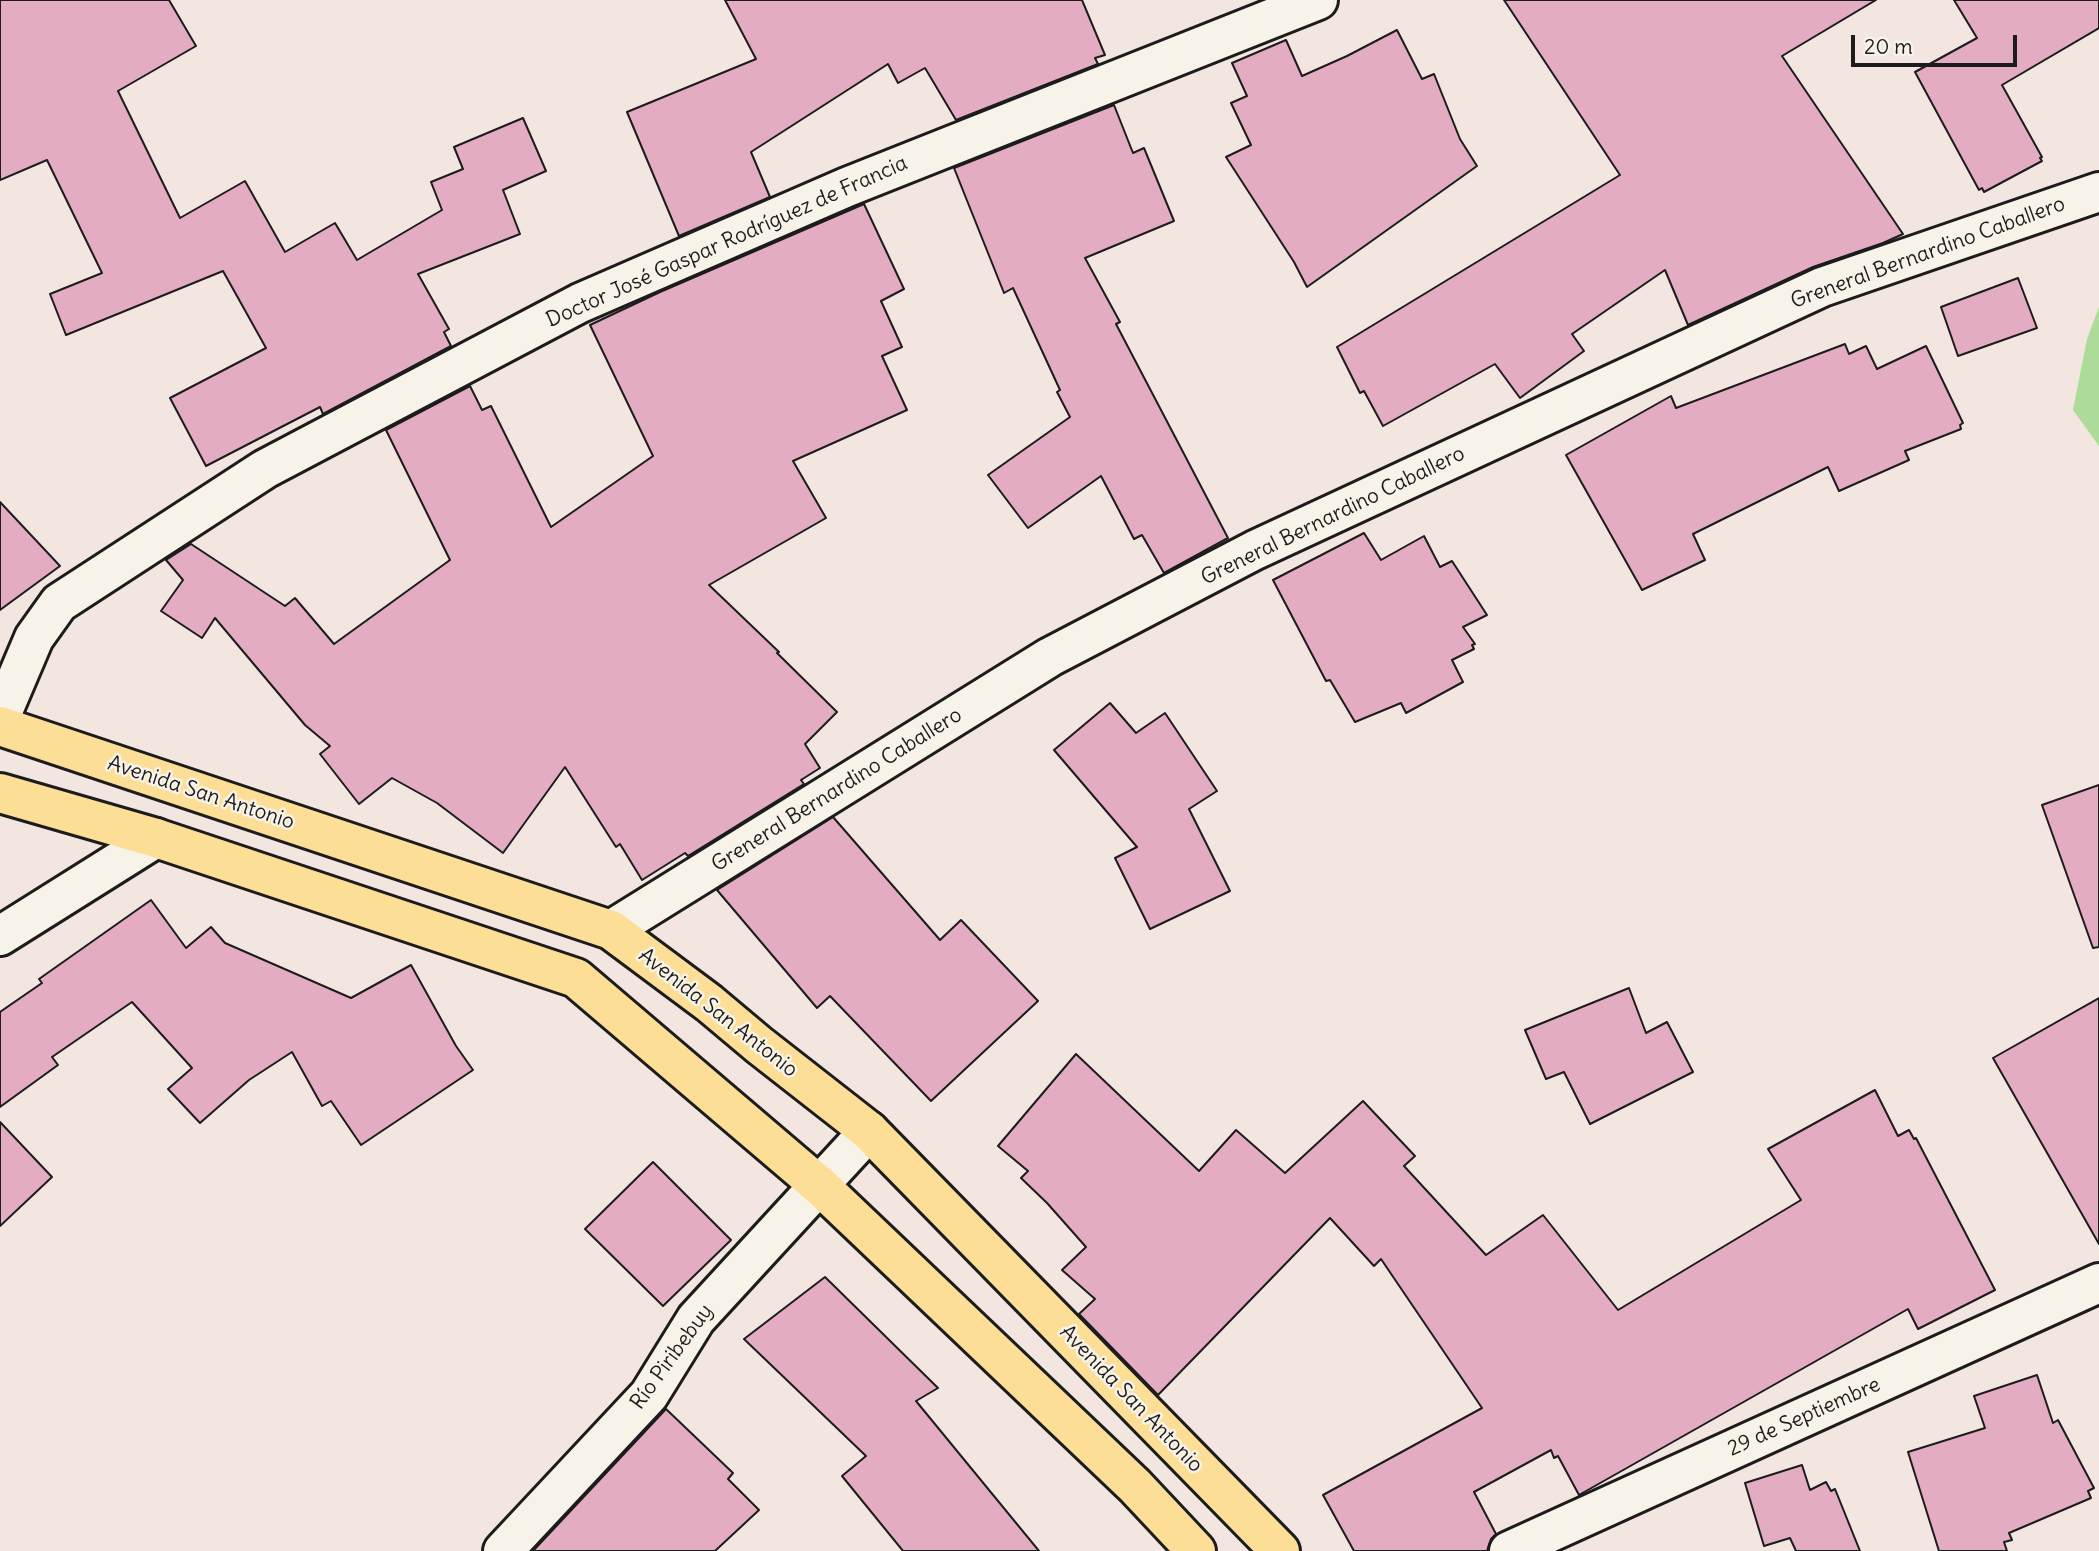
<!DOCTYPE html>
<meta charset="utf-8">
<style>
body{margin:0}
#map{position:relative;width:2099px;height:1551px;overflow:hidden;background:#f3e5e0;font-family:Delius,sans-serif}
canvas{display:block}
.scale{position:absolute;left:1851px;top:35px;width:166px;height:32px;box-sizing:border-box;border:4px solid #1c1c1c;border-top:0;padding-left:9px;font-size:21px;line-height:24px;white-space:nowrap;color:#1c1c1c;-webkit-text-stroke:5px #f7f3e8;paint-order:stroke}
</style>
<div id="map">
<canvas width="2099" height="1551"></canvas>
<div class="scale">20 m</div>
</div>
<script>
const g = document.querySelector('canvas').getContext('2d');
g.lineJoin = 'round';
function paint(path, color) {
  g.fillStyle = color;
  g.fill(path, 'evenodd');
}
function trace(path, color, width, dash) {
  g.strokeStyle = color;
  g.lineWidth = width;
  g.lineCap = dash ? 'butt' : 'round';
  g.setLineDash(dash || []);
  g.stroke(path);
}
function drawText(font, color, halo, rows, align = 'center') {
  g.font = font + ' Delius,sans-serif';
  g.lineWidth = 5;
  g.setLineDash([]);
  g.textBaseline = 'middle';
  g.strokeStyle = halo;
  g.fillStyle = color;
  for (const [text, x, y, turn = 0] of rows) {
    g.save();
    g.translate(x, y);
    g.rotate((+turn || 0) * Math.PI / 180);
    g.textAlign = isNaN(turn) ? turn : align;
    if (halo) g.strokeText(text, 0, 0);
    g.fillText(text, 0, 0);
    g.restore();
  }
}
paint(new Path2D(`
 M2099 307V446L2073 410 2087 339Z`), '#acdb9a');
const building = new Path2D(`
 M0 0H169L196 46 118 91 180 218 245 181 285 252 335 223 357 260 442 210 431 182 463 169 454 147 523 118 546 171 503 190 520 234 418 274 449 329 444 332 451 346 323 414 320 407 206 466 170 398 266 348 223 271 66 335 50 294 102 273 47 160 0 180Z
 M725 0H1082L1105 55 1095 58 1098 64 956 120 925 68 898 83 888 64 751 152 770 197 679 236 627 112 756 59Z
 M1504 0H1876L1782 56 1903 234 1883 243 1813 267 1688 325 1665 270 1572 334 1584 351 1520 398 1495 364 1383 426 1364 391 1360 393 1337 347 1620 175Z
 M1954 0H2099V28L2002 85 2042 157 2040 158 2042 161 1984 192 1982 188 1979 190 1915 72 1977 38Z
 M1397 30 1422 79 1434 74 1460 139 1477 166 1307 287 1294 262 1226 157 1251 145 1231 103 1247 96 1232 63 1286 40 1302 76 1347 56Z
 M1114 105 1133 153 1144 148 1174 221 1085 258 1120 322 1116 324 1228 538 1164 573 1142 535 1134 539 1101 476 1028 528 988 475 1070 417 1057 392 1060 390 1013 288 1004 293 954 168Z
 M864 204 904 289 881 301 902 347 882 356 907 410 793 461 826 518 709 585 779 652 777 653 837 712 805 744 820 768 801 780 804 784 688 856 685 853 642 880 620 844 616 847 565 767 503 853 437 803 392 778 359 804 320 754 330 746 305 725 215 618 202 638 161 611 183 580 166 560 191 544 285 606 295 598 334 644 450 560 386 430 470 386 482 410 491 406 551 527 653 456 590 325 660 292Z
 M2018 278 2037 328 1958 356 1941 307Z
 M1845 344 1849 354 1866 346 1877 369 1926 346 1963 423 1960 425 1961 429 1905 451 1909 460 1839 491 1828 467 1693 534 1705 560 1642 590 1566 455 1671 396 1676 408Z
 M0 502 60 566 0 610Z
 M1364 533 1381 560 1424 536 1440 567 1452 561 1487 615 1463 627 1475 644 1472 645 1474 649 1452 660 1463 682 1406 713 1401 703 1355 722 1330 680 1326 681 1273 580Z
 M1110 703 1136 733 1165 713 1217 791 1189 809 1230 891 1150 929 1115 858 1137 847 1054 750Z
 M2099 785V947L2093 948 2042 805Z
 M833 817 940 940 961 920 1038 1001 931 1101 830 996 817 1008 717 890Z
 M151 900 186 948 211 927 225 943 351 998 411 965 456 1046 473 1070 361 1145 331 1101 322 1106 292 1052 249 1080 200 1123 168 1089 192 1068 132 1002 52 1057 58 1065 0 1107V1012L42 983 39 979Z
 M1629 988 1646 1033 1667 1022 1693 1072 1590 1124 1564 1072 1546 1079 1525 1030Z
 M2099 998V1244L1993 1058Z
 M1076 1054 1199 1171 1236 1130 1285 1173 1363 1101 1415 1156 1404 1166 1486 1255 1543 1215 1618 1310 1801 1200 1768 1149 1875 1090 1898 1136 1909 1130 1914 1139 1916 1138 1995 1290 1918 1329 1908 1309 1579 1495 1558 1456 1554 1458 1551 1450 1474 1492 1496 1534 1491 1539 1487 1551H1354L1323 1495 1482 1408 1381 1259 1374 1266 1330 1218 1158 1395 1079 1314 1095 1299 1062 1270 1086 1247 1047 1203 1021 1178 1028 1171 998 1146Z
 M0 1122 52 1177 0 1226Z
 M653 1162 731 1240 663 1306 585 1229Z
 M825 1277 938 1388 916 1401 1039 1551H903L842 1476 866 1456 744 1339Z
 M2037 1375 2053 1423 2058 1420 2094 1488 2088 1491 2091 1498 2009 1533 2012 1540 2004 1542 2007 1551H1939L1908 1452 1985 1428 1974 1396Z
 M666 1409 733 1473 728 1479 759 1510 715 1551H533Z
 M1802 1465 1810 1490 1826 1482 1831 1491 1835 1489 1860 1551H1796L1790 1538 1764 1546 1745 1483Z`);
paint(building, '#e3acc2');
trace(building, '#1c1c1c', 2);
const minor = new Path2D(`
 M0 718 34 638 59 603 265 469 580 303 847 187 1318 0
 M611 930 1050 657 1255 550 1822 287 2099 192
 M0 936 156 838
 M503 1551 649 1395 696 1319 869 1131
 M1509 1551 2099 1283`);
const major = new Path2D(`
 M0 726 611 930 709 1003 759 1045 869 1131 1280 1551
 M0 793 156 838 576 978 820 1186 1135 1486 1196 1551`);
trace(minor, '#1c1c1c', 44);
trace(major, '#1c1c1c', 44);
trace(minor, '#f7f3e8', 38);
trace(major, '#fcde96', 38);
drawText('21px', '#1c1c1c', '#f7f3e8', [
 ["Doctor José Gaspar Rodríguez de Francia",727,242,-24],
 ["Greneral Bernardino Caballero",1928,253,-20],
 ["Greneral Bernardino Caballero",1333,516,-26],
 ["Greneral Bernardino Caballero",837,790,-32],
 ["Avenida San Antonio",201,793,18],
 ["Avenida San Antonio",718,1013,38],
 ["Río Piribebuy",672,1357,-54],
 ["Avenida San Antonio",1131,1399,46],
 ["29 de Septiembre",1804,1417,-24]
]);
</script>
